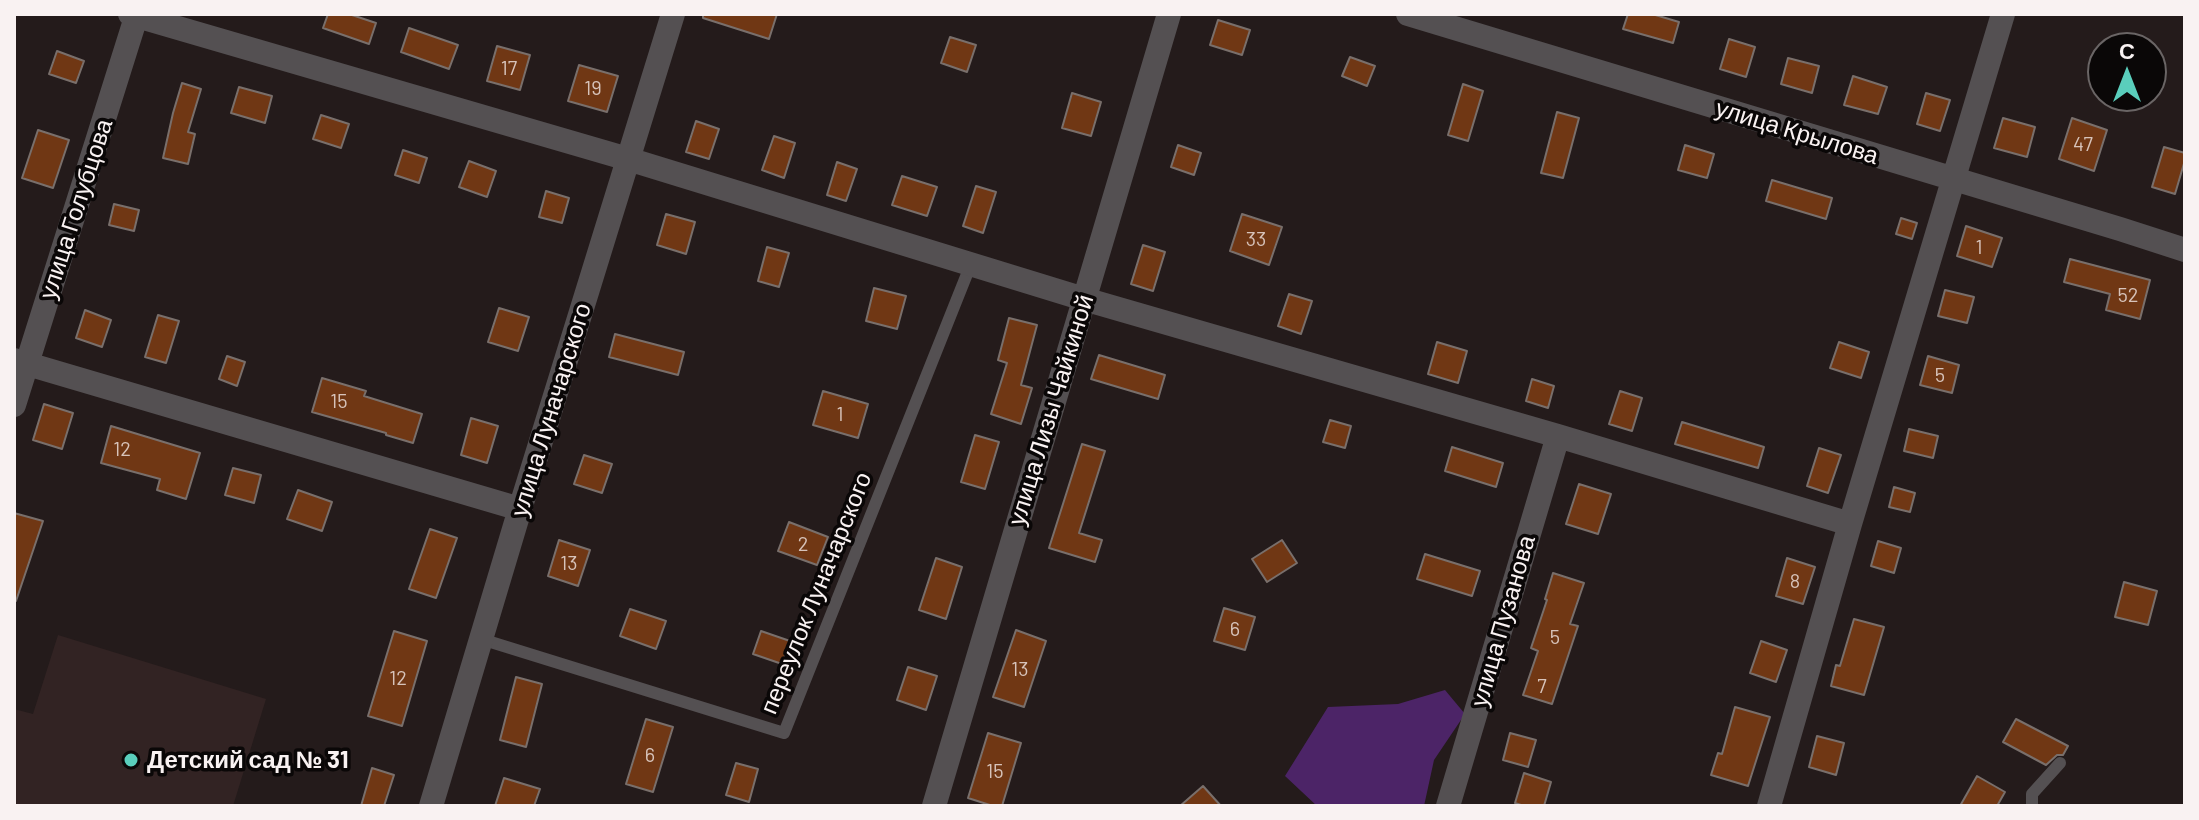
<!DOCTYPE html>
<meta charset="utf-8">
<style>
body{margin:0}
#map{position:relative;width:2199px;height:820px;overflow:hidden;background:#241b1b;font-family:Barlow,sans-serif}
canvas{display:block}
.frame{position:absolute;inset:0;border:16px solid #f9f2f2;pointer-events:none}
.north{position:absolute;left:2087px;top:32px;width:80px;height:80px;box-sizing:border-box;background:#0a0707;border:2px solid #6a6565;border-radius:50%;rotate:0deg;font-size:22px;font-weight:700;line-height:32px;text-align:center;color:#f9f2f2}
.north::after{content:'';display:block;margin:auto;width:28px;height:36px;background:#5acebc;clip-path:polygon(50% 0,100% 100%,50% 72%,0 100%)}
</style>
<div id="map">
<canvas width="2199" height="820"></canvas>
<div class="frame"></div>
<div class="north">С</div>
</div>
<script>
const g = document.querySelector('canvas').getContext('2d');
g.lineJoin = 'round';
function paint(path, color) {
  g.fillStyle = color;
  g.fill(path, 'evenodd');
}
function trace(path, color, width, dash) {
  g.strokeStyle = color;
  g.lineWidth = width;
  g.lineCap = dash ? 'butt' : 'round';
  g.setLineDash(dash || []);
  g.stroke(path);
}
function drawText(font, color, halo, rows, align = 'center') {
  g.font = font + ' Barlow,sans-serif';
  g.lineWidth = 7;
  g.setLineDash([]);
  g.textBaseline = 'middle';
  g.strokeStyle = halo;
  g.fillStyle = color;
  for (const [text, x, y, turn = 0] of rows) {
    g.save();
    g.translate(x, y);
    g.rotate((+turn || 0) * Math.PI / 180);
    g.textAlign = isNaN(turn) ? turn : align;
    if (halo) g.strokeText(text, 0, 0);
    g.fillText(text, 0, 0);
    g.restore();
  }
}
paint(new Path2D(`
 M58 635 266 699 233 806H14V709L33 714Z`), '#322323');
paint(new Path2D(`
 M1445 690 1465 714 1434 760 1424 806H1317L1285 776 1328 707 1398 704Z`), '#4c2467');
const building = new Path2D(`
 M328 14H349L376 23 369 44 323 28Z
 M703 14H777L769 39 703 18Z
 M1628 14H1652L1679 22 1673 43 1623 29Z
 M1218 20 1250 30 1242 55 1210 45Z
 M409 28 458 45 449 69 401 52Z
 M950 37 976 45 967 72 941 63Z
 M1729 39 1755 47 1746 77 1720 69Z
 M497 46 530 55 520 90 487 81Z
 M57 51 84 61 76 83 49 74Z
 M1350 57 1375 66 1367 86 1342 76Z
 M1788 58 1819 66 1812 93 1781 84Z
 M579 65 618 76 607 112 568 101Z
 M1853 76 1887 87 1878 114 1844 105Z
 M182 83 201 89 188 132 195 134 188 164 163 158 173 113Z
 M1463 84 1483 91 1468 141 1448 135Z
 M239 87 272 96 265 123 231 113Z
 M1072 93 1101 102 1091 136 1062 128Z
 M1926 93 1950 100 1940 131 1917 124Z
 M1557 112 1579 118 1563 178 1541 173Z
 M321 115 349 124 341 148 313 139Z
 M2003 118 2035 127 2027 157 1994 148Z
 M2072 118 2107 130 2094 171 2059 159Z
 M696 121 719 129 709 159 686 152Z
 M38 130 69 140 53 188 22 178Z
 M774 136 795 143 784 178 762 170Z
 M1178 145 1201 153 1194 175 1171 167Z
 M1685 145 1714 154 1707 178 1678 170Z
 M2164 147 2185 153V160L2175 194 2152 187Z
 M403 150 427 158 419 183 395 175Z
 M469 161 496 171 487 197 459 187Z
 M837 162 857 169 846 201 827 195Z
 M902 176 937 187 927 216 892 205Z
 M1772 180 1832 198 1826 219 1766 201Z
 M976 186 996 192 983 233 963 226Z
 M546 191 569 198 562 223 539 217Z
 M114 204 139 210 134 231 109 225Z
 M666 214 695 222 686 254 657 245Z
 M1242 214 1282 227 1269 265 1230 251Z
 M1901 218 1917 223 1912 239 1896 234Z
 M1966 226 2002 238 1992 267 1957 256Z
 M1143 245 1165 252 1153 291 1131 284Z
 M767 247 789 253 779 287 758 281Z
 M2070 259 2150 280 2140 319 2106 310 2110 294 2064 282Z
 M874 288 906 296 897 329 866 321Z
 M1945 290 1974 297 1967 323 1938 316Z
 M1289 294 1312 301 1301 334 1278 326Z
 M499 308 529 317 518 351 488 342Z
 M85 310 111 320 102 347 76 338Z
 M158 315 179 321 166 363 145 357Z
 M1009 318 1037 325 1021 385 1032 388 1021 424 991 414 1007 363 998 360Z
 M615 334 684 352 678 375 609 357Z
 M1437 342 1467 351 1458 383 1428 374Z
 M1839 342 1869 352 1861 378 1830 368Z
 M1099 355 1165 375 1158 399 1091 379Z
 M227 356 245 362 237 386 219 379Z
 M1928 356 1959 365 1952 393 1920 385Z
 M322 378 366 391 364 396 422 414 413 443 386 435V433L312 412Z
 M1532 379 1554 386 1548 408 1526 401Z
 M823 391 868 404 858 438 813 425Z
 M1620 391 1642 398 1632 431 1609 424Z
 M44 404 73 413 62 449 33 440Z
 M471 418 498 426 487 463 461 455Z
 M1330 420 1351 426 1345 448 1323 442Z
 M1682 422 1764 447 1758 468 1675 444Z
 M111 426 200 453 186 499 157 490 160 479 101 463Z
 M1909 429 1938 436 1933 458 1904 451Z
 M975 435 999 442 985 489 961 482Z
 M1082 444 1105 451 1079 533 1102 540 1095 562 1049 548Z
 M1452 447 1503 463 1496 487 1445 471Z
 M1819 448 1841 455 1828 493 1807 486Z
 M584 455 612 464 602 493 574 484Z
 M233 468 261 475 254 503 225 495Z
 M1579 484 1611 494 1598 534 1566 524Z
 M1894 487 1915 493 1910 512 1889 507Z
 M298 490 332 502 322 531 287 519Z
 M14 513 43 521 16 601 14 600Z
 M789 522 828 537 817 565 778 551Z
 M430 529 457 538 436 598 409 589Z
 M559 540 590 550 578 586 548 576Z
 M1282 540 1297 563 1267 582 1252 559Z
 M1878 541 1901 548 1894 573 1871 566Z
 M1425 554 1480 571 1472 596 1417 579Z
 M936 558 962 567 946 619 919 610Z
 M1787 558 1815 567 1803 604 1776 596Z
 M1553 573 1584 583 1570 624 1578 626 1552 704 1523 695 1538 651 1531 648 1547 600 1545 599Z
 M2124 582 2157 591 2148 625 2115 617Z
 M1224 608 1255 617 1245 650 1214 641Z
 M630 609 666 621 656 649 620 636Z
 M1854 619 1884 627 1864 695 1831 686 1836 665 1840 666Z
 M1016 630 1046 641 1024 707 993 697Z
 M394 631 427 641 402 726 368 716Z
 M761 631 790 641 782 664 753 654Z
 M1761 641 1787 650 1776 682 1750 673Z
 M908 667 937 676 926 710 897 700Z
 M516 677 542 684 526 747 500 740Z
 M1735 707 1770 717 1748 786 1711 775 1718 753 1722 754Z
 M646 719 673 727 653 792 626 784Z
 M2016 719 2068 746 2063 755H2057L2046 765 2003 742Z
 M988 733 1021 743 1002 806H993L968 798Z
 M1510 733 1536 740 1528 767 1503 760Z
 M1817 736 1844 743 1836 775 1809 767Z
 M736 763 758 769 749 802 726 795Z
 M372 768 394 775 384 806H361Z
 M1524 773 1551 782 1544 806H1524L1515 803Z
 M1977 776 2005 792 1997 806H1960Z
 M504 778 540 789 534 806H495Z
 M1203 786 1221 806H1180Z`);
paint(building, '#703714');
trace(building, '#796f6b', 2);
trace(new Path2D(`
 M481 639 784 733 971 264
 M2032 806V794L2060 763`), '#545052', 12);
trace(new Path2D(`
 M130 14 628 159 1084 299 1558 436 1850 524
 M1408 14 2120 229 2185 250
 M14 360 520 509
 M14 405 137 14
 M431 806 520 509 673 14
 M934 806 1169 14
 M1448 806 1558 436
 M1769 806 1850 524 2003 14`), '#545052', 24);
for (const [x, y, r, color] of [
 [131,760,8,"#5acebc"]
]) {
  const dot = new Path2D();
  dot.arc(x, y, r, 0, 2 * Math.PI);
  g.fillStyle = color;
  g.fill(dot);
  trace(dot, '#0a0707', 3);
}
drawText('20px', '#d7c3ba', null, [
 ["17",509,68],
 ["19",593,88],
 ["47",2083,144],
 ["33",1256,239],
 ["1",1979,247],
 ["52",2128,295],
 ["5",1940,375],
 ["15",339,401],
 ["1",840,414],
 ["12",122,449],
 ["2",803,544],
 ["13",569,563],
 ["8",1795,581],
 ["6",1235,629],
 ["5",1555,637],
 ["13",1020,669],
 ["12",398,678],
 ["7",1542,686],
 ["6",650,755],
 ["15",995,771]
]);
drawText('24px', '#f9f2f2', '#0a0707', [
 ["улица Крылова",1797,132,17],
 ["улица Голубцова",76,209,-72],
 ["улица Луначарского",551,410,-73],
 ["улица Лизы Чайкиной",1051,410,-73],
 ["переулок Луначарского",816,593,-68],
 ["улица Пузанова",1503,621,-74]
]);
drawText('bold 24px', '#f9f2f2', '#0a0707', [
 ["Детский сад № 31",147,760]
], 'left');
</script>
